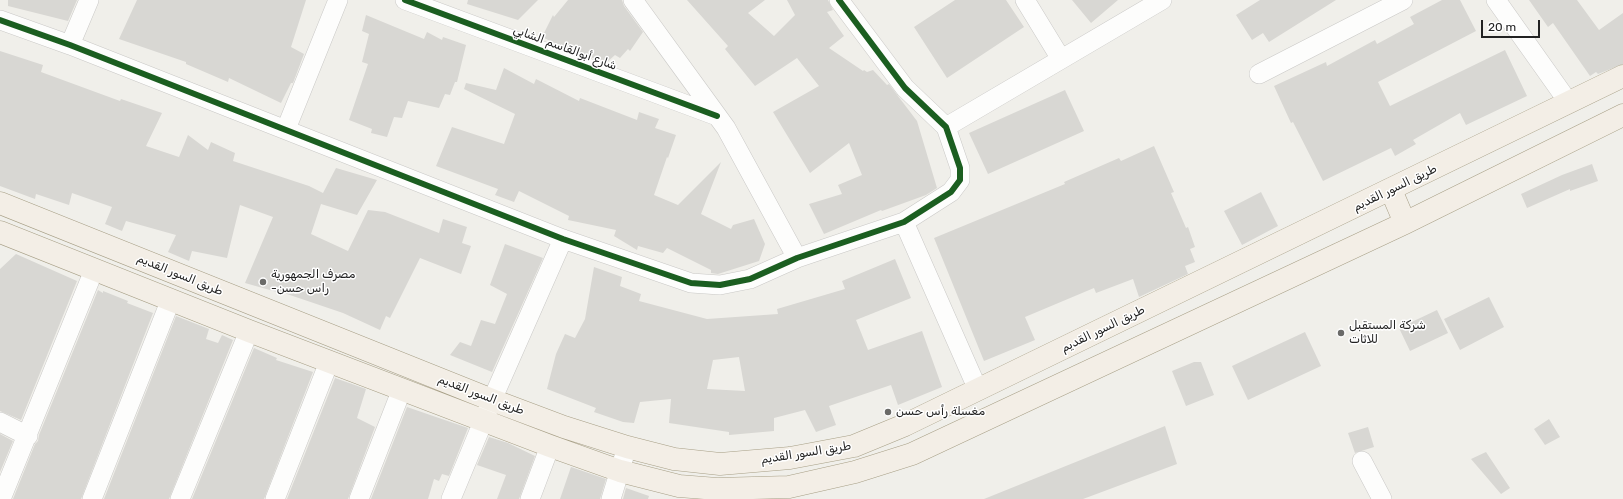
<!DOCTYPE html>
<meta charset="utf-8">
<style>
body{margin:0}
#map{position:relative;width:1623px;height:499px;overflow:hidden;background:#f0efea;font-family:Rubik,sans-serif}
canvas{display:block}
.scale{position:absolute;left:1481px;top:20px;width:59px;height:18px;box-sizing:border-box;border:2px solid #222;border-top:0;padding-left:5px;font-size:12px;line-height:14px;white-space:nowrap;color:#222;-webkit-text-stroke:3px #fff;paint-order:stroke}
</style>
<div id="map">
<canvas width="1623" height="499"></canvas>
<div class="scale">20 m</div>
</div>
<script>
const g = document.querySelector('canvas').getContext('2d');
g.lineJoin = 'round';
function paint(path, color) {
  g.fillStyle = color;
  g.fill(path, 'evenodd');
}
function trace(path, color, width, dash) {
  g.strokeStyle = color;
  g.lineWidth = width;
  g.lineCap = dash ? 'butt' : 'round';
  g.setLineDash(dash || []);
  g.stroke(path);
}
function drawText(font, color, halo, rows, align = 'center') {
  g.font = font + ' Rubik,"Noto Sans Arabic",sans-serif';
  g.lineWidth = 3;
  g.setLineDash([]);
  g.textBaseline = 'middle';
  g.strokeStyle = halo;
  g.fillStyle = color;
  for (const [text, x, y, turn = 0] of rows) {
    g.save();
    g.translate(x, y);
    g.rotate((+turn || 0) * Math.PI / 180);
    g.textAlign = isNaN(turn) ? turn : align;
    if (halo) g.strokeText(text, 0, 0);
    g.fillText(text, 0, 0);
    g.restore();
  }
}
paint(new Path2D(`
 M8 0H77L68 21 8 6Z
 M137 0H306L291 47 304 54 293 83H291L281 103 229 78 228 82 186 64V62L119 39Z
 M468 0H538L518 20 467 4Z
 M568 0H622L624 6 643 32 630 51 628 49 620 58 615 55 606 63 561 46 542 37 553 15 554 17Z
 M687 0H765L748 13 774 36 795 15 787 0H828L833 10 827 12 844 36 829 48 863 71 864 70 867 72 873 70 887 85 889 84 901 100 917 121 937 188 926 195 882 211 881 210 824 234 809 204 842 194 838 185 862 175 849 143 810 173 773 112 819 86 797 58 755 86 725 49 728 46Z
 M955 0H1006L1024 27 947 78 914 27Z
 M1072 0H1118L1091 23Z
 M1260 0H1336L1269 42 1263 33 1252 40 1236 15Z
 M1442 0H1460L1476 31 1378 82 1390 106 1505 50 1527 96 1466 125 1460 113 1413 140 1416 144 1395 156 1391 148 1323 181 1293 122 1291 123 1274 86 1326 62 1327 66 1375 40 1377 44 1414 24 1410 17Z
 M1529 0H1577L1599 30 1623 13V64L1598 74 1596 72 1590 76 1553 23 1548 27Z
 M366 15 424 39 427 32 442 40 443 37 466 45 457 82H455L450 95 445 94 439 108 408 101 402 118 394 117 387 137 371 133 372 129 349 120 368 64 362 62 369 34 362 31Z
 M0 51 43 65 41 72 120 101 121 99 162 113 146 146 179 157 188 135 208 150 211 142 235 153 233 161 309 186 323 193 336 168 377 180 357 215 321 204 311 234 348 251 368 210 385 212 439 233 443 219 467 227 462 243 471 246 461 274 420 258 390 318 386 316 380 330 343 313 284 293V294L245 283 273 217 240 205 227 258 192 251 189 261 168 252 176 235 126 221 122 231 105 224 112 207 72 193 69 205 36 194 35 199 0 186Z
 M504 68 534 84 536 79 579 101 580 98 637 120 639 112 659 119 655 128 676 135 668 158 667 157 654 195 678 205 721 162 701 214 731 229 733 225 754 219 765 244 759 261 718 274 711 273V270L667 248 663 253 638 246 637 250 614 236 616 230 568 220 569 216 519 191 514 202 495 195 498 189 436 166 452 127 504 144 515 114 464 89 466 83 496 90Z
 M1065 90 1084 131 988 174 969 133Z
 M1154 146 1174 192 1171 193 1186 228 1188 227 1195 247 1190 249 1195 262 1185 266 1188 274 1139 297 1133 279 1096 293 1094 288 1025 317 1035 340 984 361 934 238 1065 184 1064 182 1119 158 1121 161Z
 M1592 164 1598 181 1570 191V189L1527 208 1521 194 1562 175Z
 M1261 192 1278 226 1242 245 1224 211Z
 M505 244 543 258 492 372 450 355 460 342 471 346 481 320 495 324 507 294 490 285Z
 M16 254 77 281 21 420 0 411V269Z
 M895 259 911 298 856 320 868 350 922 331 942 387 898 405 891 385 829 406 836 425 816 432 805 410 774 418V431L729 435V432L669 423 671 399 640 402 634 423 623 422 594 412 596 408 547 389 556 354 565 334 575 338 585 319 594 267 622 277 620 286 641 294 639 301 707 319 778 314 777 309 845 289 842 281ZM739 357 745 391 707 389 713 360Z
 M98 290 103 293V291L128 301 127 303 153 313 81 499H13L35 444 38 441 39 435Z
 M1489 297 1504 327 1460 350 1444 319Z
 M1437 310 1448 333 1410 351 1399 328Z
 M176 316 209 329 206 339 218 343 222 335 233 340 169 499H104Z
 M1305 332 1321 366 1248 400 1232 366Z
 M254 348 277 358 276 360 313 372 264 499H192Z
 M1194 362H1201L1214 395 1186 406 1172 371Z
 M335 378 366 389 357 418 375 427 348 499H287Z
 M407 407 468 428 449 476 442 474 439 481 434 479 428 499H371Z
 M1549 419 1560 437 1545 445 1534 429Z
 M1165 426 1177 464 1083 499H984Z
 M1368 427 1374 447 1355 453 1348 433Z
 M0 434 13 441 0 472Z
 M489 437 508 443 535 456 519 499H497L506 475 477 465Z
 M1486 452 1510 488 1501 494 1471 459Z
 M571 467 606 479 600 499H560Z
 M626 488 649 496 648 499H623Z`), '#d8d7d3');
const minor = new Path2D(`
 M405 0 717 116
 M633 0 726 128 797 258
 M1025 0 1061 59
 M1496 0 1569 103
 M0 20 70 45 563 239 691 283 720 285 750 279 797 258 904 222 951 192 960 180V168L946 127 905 88 839 0
 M70 45 89 0
 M1259 74 1403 0
 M946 127 1162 0
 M286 129 338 0
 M904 222 978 390
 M0 422 28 436
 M1362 461 1382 499
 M1 499 94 270
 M92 499 171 299
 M180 499 249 331
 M275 499 329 362
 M359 499 402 389
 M451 499 492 400 563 239
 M530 499 550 446
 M611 499 627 447`);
const major = new Path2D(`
 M1391 190 1405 223
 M0 203 492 400 564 427 627 447 674 459 720 464 790 458 854 446 905 425 1623 76
 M0 232 249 331 550 446 620 471 679 486 717 489 789 487 855 472 912 454 1405 223 1623 115`);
trace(minor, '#c9c8c6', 20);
trace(major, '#a79f86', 23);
trace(minor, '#fdfdfc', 19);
trace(major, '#f3eee6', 22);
trace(new Path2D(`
 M405 0 717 116
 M0 20 70 45 563 239 691 283 720 285 750 279 797 258 904 222 951 192 960 180V168L946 127 905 88 839 0`), '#1b5e20', 6);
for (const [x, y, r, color] of [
 [263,282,4,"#6a6a68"],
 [1341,333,4,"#6a6a68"],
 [888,412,4,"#6a6a68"]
]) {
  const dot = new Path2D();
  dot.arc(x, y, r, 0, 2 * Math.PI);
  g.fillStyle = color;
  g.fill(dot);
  trace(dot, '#fff', 1.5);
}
drawText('12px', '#222', '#fff', [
 ["شارع أبوالقاسم الشابي",565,48,20],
 ["طريق السور القديم",1395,188,-26],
 ["طريق السور القديم",180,275,22],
 ["طريق السور القديم",1103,329,-26],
 ["طريق السور القديم",481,395,21],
 ["طريق السور القديم",806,453,-9]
]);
drawText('12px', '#222', '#fff', [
 ["مصرف الجمهورية",271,275],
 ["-راس حسن",271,289],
 ["شركة المستقبل",1349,326],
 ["للاثات",1349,340],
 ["مغسلة رأس حسن",896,412]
], 'left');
</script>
